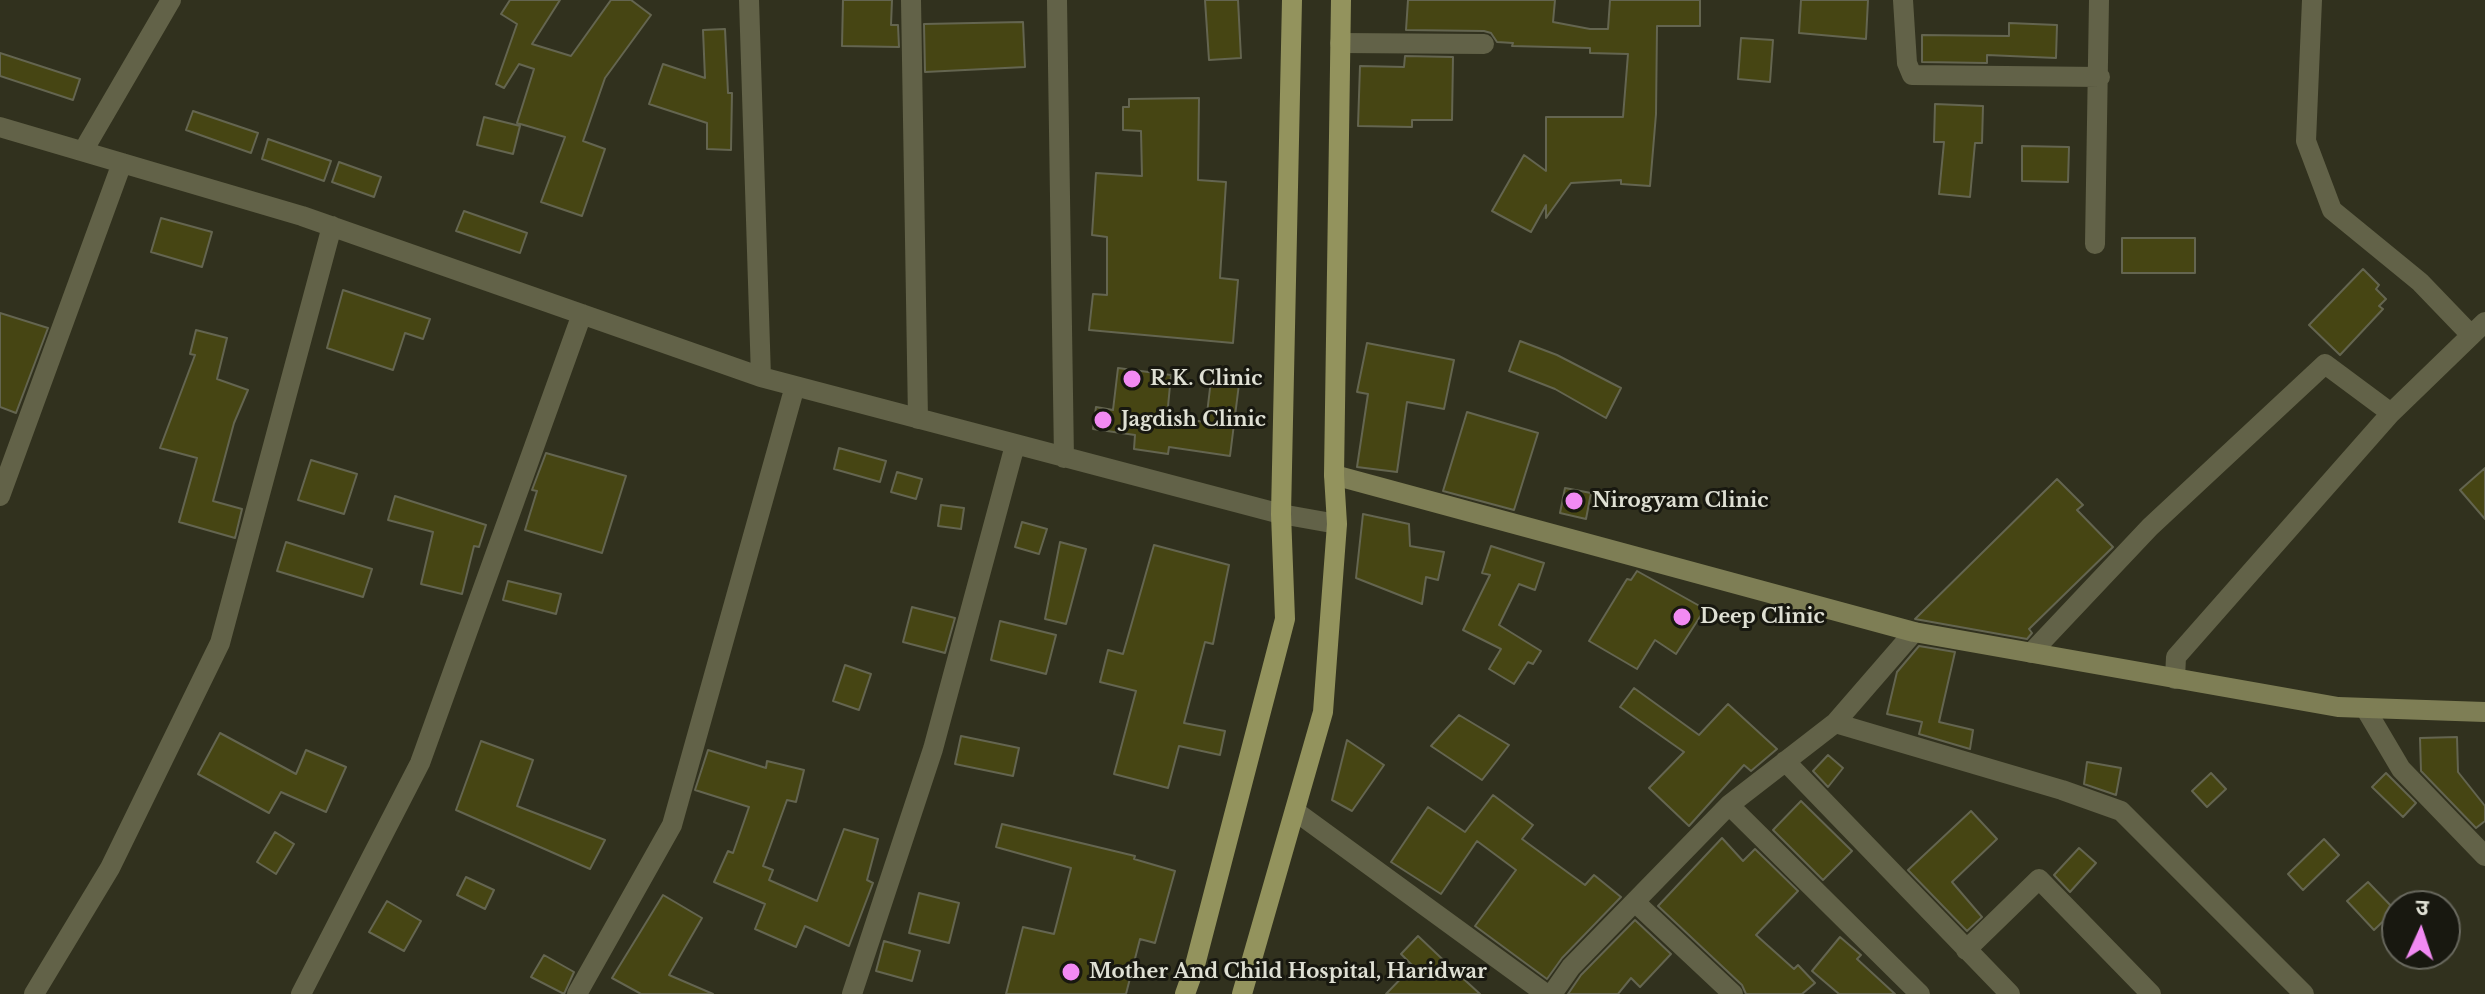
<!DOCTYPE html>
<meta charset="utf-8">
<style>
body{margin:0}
#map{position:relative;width:2485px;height:994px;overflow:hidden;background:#31311e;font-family:"Libre Baskerville","Noto Sans Devanagari",serif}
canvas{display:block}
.north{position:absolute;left:2381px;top:890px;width:80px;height:80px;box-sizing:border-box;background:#181810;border:2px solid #68685e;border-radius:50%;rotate:3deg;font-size:22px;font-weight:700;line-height:32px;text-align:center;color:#dfe0d4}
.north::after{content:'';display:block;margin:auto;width:28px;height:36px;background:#f28af3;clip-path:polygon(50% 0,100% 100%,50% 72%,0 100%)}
</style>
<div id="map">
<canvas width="2485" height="994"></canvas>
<div class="north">उ</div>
</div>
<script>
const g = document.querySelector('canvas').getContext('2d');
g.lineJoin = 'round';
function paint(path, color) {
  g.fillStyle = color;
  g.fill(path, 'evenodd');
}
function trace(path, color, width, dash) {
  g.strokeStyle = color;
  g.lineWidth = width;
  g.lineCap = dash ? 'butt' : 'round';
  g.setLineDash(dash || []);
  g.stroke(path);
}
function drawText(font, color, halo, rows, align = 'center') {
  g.font = font + ' "Libre Baskerville",serif';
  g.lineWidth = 6;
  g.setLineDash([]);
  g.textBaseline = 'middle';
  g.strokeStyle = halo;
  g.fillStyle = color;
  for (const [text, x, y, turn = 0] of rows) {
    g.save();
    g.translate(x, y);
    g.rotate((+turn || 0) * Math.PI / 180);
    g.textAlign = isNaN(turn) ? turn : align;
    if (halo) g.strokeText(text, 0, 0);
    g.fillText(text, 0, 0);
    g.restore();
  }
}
const building = new Path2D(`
 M510 0H560L532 44 571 56 611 0H631L651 15 605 78 583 141 605 149 582 216 541 202 565 137 517 123 534 69 519 64 504 88 496 84 517 24 501 14Z
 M843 0H892L891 25H898L899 47 842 46Z
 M1205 0H1238L1241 58 1209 60Z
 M1408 0H1555L1553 22 1590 29H1608L1610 0H1700V26H1657L1656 114 1650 186 1621 184V180L1571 183 1546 218V205L1531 232 1492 211 1524 155 1546 171V117H1623L1628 54 1590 53V48L1512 46 1513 43 1497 42 1491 33 1484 31 1406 30Z
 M1801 0H1868L1866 39 1799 33Z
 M1023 22 1025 67 925 72 924 24Z
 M2009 23 2057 25 2056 58 1987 55V63L1922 62V35L2009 36Z
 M725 29 728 93H732L731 150 707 149V123L649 104 663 64 705 78 703 30Z
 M1741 38 1773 40 1770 82 1738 79Z
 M0 53 80 79 73 100 0 76Z
 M1405 56 1453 57 1452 120H1412V127L1358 126 1360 66 1404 67Z
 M1199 98 1198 180 1226 182 1220 278 1238 280 1233 343 1089 330 1093 294 1107 295V237L1092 235 1096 173 1142 176 1141 131 1123 130V107H1129V99Z
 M1935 104 1983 106 1982 143H1975L1970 197 1939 194 1944 142H1934Z
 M193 111 258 133 251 153 186 130Z
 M484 117 520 126 513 154 477 145Z
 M268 139 331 161 324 181 262 159Z
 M2022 146 2069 147 2068 182 2022 181Z
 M339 162 381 177 374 197 332 182Z
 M464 211 527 233 520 253 456 231Z
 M161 218 212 232 202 267 151 252Z
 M2122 238H2195V273H2122Z
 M2363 269 2379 285 2376 289 2386 299 2379 306 2383 309 2340 355 2309 325Z
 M343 290 430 319 423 339 405 333 393 370 327 348Z
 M0 313 48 328 16 413 0 407Z
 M196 330 227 338 217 379 248 390 234 423 213 501 242 509 235 538 179 522 197 458 160 448 195 355 190 354Z
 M1520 341 1557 355 1621 388 1606 418 1555 389 1509 371Z
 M1367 343 1454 360 1444 409 1407 402 1397 472 1357 467 1368 394 1357 392Z
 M1118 368 1171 375 1167 417 1206 422 1211 380 1239 384 1230 456 1169 447 1168 454 1134 449 1135 435 1093 429 1096 407 1113 410Z
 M1467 412 1538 433 1514 510 1443 491Z
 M839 448 886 461 880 482 834 469Z
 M546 453 626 476 602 553 525 530 537 491 532 490Z
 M311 460 357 474 344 514 298 500Z
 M2485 468V519L2460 490Z
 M897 472 922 479 916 499 891 492Z
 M2057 479 2083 505 2077 510 2113 547 2029 629 2032 633 2027 639 1915 619Z
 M1565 488 1591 493 1586 519 1560 513Z
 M395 496 486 525 479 547 474 546 462 594 421 584 433 532 388 520Z
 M941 505 964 508 961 529 938 526Z
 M1363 514 1409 524 1410 546 1444 552 1438 580 1426 577 1422 604 1356 578Z
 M1022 522 1047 529 1039 554 1015 547Z
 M286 542 372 569 363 597 277 571Z
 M1060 542 1086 549 1066 624 1045 619Z
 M1154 545 1229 565 1213 644 1205 642 1184 723 1225 731 1220 755 1179 746 1168 788 1114 774 1136 691 1100 682 1108 650 1123 654Z
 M1491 546 1544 563 1535 590 1519 584 1499 625 1541 651 1533 664 1528 662 1514 684 1489 669 1501 649 1463 630 1490 575 1482 573Z
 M1637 571 1705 609 1676 654 1655 640 1637 669 1589 641 1627 579 1631 580Z
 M508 581 561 594 556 614 503 600Z
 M912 607 955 618 945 653 903 642Z
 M1000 621 1056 635 1046 674 991 660Z
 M1919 646 1955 652 1939 722 1973 730 1970 749 1919 734 1922 722 1887 714 1897 672Z
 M845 665 871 674 859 710 833 701Z
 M1634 688 1699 735 1728 704 1777 749 1751 771 1744 765 1689 826 1649 788 1684 752 1620 707Z
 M1459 715 1509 745 1482 780 1431 746Z
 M220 733 296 774 306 750 346 767 326 812 281 792 269 813 198 774Z
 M961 736 1019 748 1013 776 955 764Z
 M2457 737 2458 772 2485 806V821L2476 828 2421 771 2420 738Z
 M1347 740 1384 765 1352 811 1332 800Z
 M481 741 533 760 517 806 605 840 590 869 456 810Z
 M708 750 766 768 767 761 804 770 796 802 787 800 763 866 773 870 769 880 817 901 844 829 878 839 867 880 873 883 849 946 805 926 796 947 755 929 765 904 714 882 728 851 733 853 749 807 695 790Z
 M1828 755 1843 768 1828 787 1813 771Z
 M2087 762 2121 768 2116 795 2084 784Z
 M2211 773 2226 789 2207 807 2192 791Z
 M2386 773 2416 803 2403 817 2372 787Z
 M1493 795 1533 825 1522 839 1585 885 1594 875 1621 897 1562 958 1547 979 1475 926 1516 870 1477 841 1441 894 1391 862 1428 807 1465 832Z
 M1801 801 1852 851 1823 880 1773 830Z
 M1971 811 1997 839 1952 882 1982 917 1967 931 1908 870Z
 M1002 824 1135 856 1134 859 1175 871 1155 943 1140 939 1126 994H1006L1023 927 1054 934 1071 868 996 847Z
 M275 832 294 844 276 874 257 862Z
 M1722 838 1743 861 1755 849 1798 891 1756 935 1794 969 1798 965 1815 983 1802 994H1746L1742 985 1658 906Z
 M2324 839 2339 855 2303 890 2288 874Z
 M2079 848 2096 863 2070 892 2054 875Z
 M466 877 494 890 485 909 457 895Z
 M2368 882 2395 910 2374 930 2347 901Z
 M919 893 959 903 949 943 909 933Z
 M663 895 702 918 669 975 713 994H641L612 978Z
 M387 901 421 921 404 951 369 932Z
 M1635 920 1671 954 1640 987 1631 978 1618 994H1568L1581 975Z
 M1418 936 1456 972 1480 994H1386L1413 966 1401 954Z
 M1840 937 1861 955 1857 959 1895 994H1839L1812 971Z
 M884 941 920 951 912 981 876 971Z
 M544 955 574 972 564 994 531 977Z`);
paint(building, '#464513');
trace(building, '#646550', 2);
trace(new Path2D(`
 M749 0 761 377 1281 514 1337 524
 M911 0 918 419
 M1057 0 1064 458
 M1903 0 1907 63 1912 75 2100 77
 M2312 0 2306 141 2332 210 2420 282 2471 335
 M1340 43 1484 44
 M0 127 302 216 761 377
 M83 151 171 0
 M2095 244 2099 0
 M0 496 122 163
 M2031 653 2150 527 2325 364 2391 413 2485 322
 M2175 679 2176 657 2391 413
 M2365 708 2401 769 2485 856
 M1835 723 1914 632
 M1785 761 2010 994
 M1729 805 1920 994
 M1295 811 1546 994
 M1636 903 1733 994
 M1966 950 2039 879 2151 994
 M34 994 110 868 220 643 332 226
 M301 994 420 763 582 314
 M577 994 672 825 795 386
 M852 994 933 749 1015 445
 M1552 994 1571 967 1729 805 1835 723 2062 790 2121 811 2304 994`), '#626248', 20);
trace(new Path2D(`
 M1334 475 1914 632 2338 707 2485 712`), '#7e7e55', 20);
trace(new Path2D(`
 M1185 994 1194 969 1285 619 1281 514 1292 0
 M1242 994 1323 712 1337 524 1334 475 1341 0`), '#93935d', 20);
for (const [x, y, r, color] of [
 [1132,379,10,"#f28af3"],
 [1103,420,10,"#f28af3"],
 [1574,501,10,"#f28af3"],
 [1682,617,10,"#f28af3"],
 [1071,972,10,"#f28af3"]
]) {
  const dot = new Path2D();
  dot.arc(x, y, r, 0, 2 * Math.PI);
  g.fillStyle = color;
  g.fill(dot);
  trace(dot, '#181810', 3);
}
drawText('bold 20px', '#dfe0d4', '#181810', [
 ["R.K. Clinic",1150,379],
 ["Jagdish Clinic",1121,420],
 ["Nirogyam Clinic",1592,501],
 ["Deep Clinic",1700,617],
 ["Mother And Child Hospital, Haridwar",1089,972]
], 'left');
</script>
